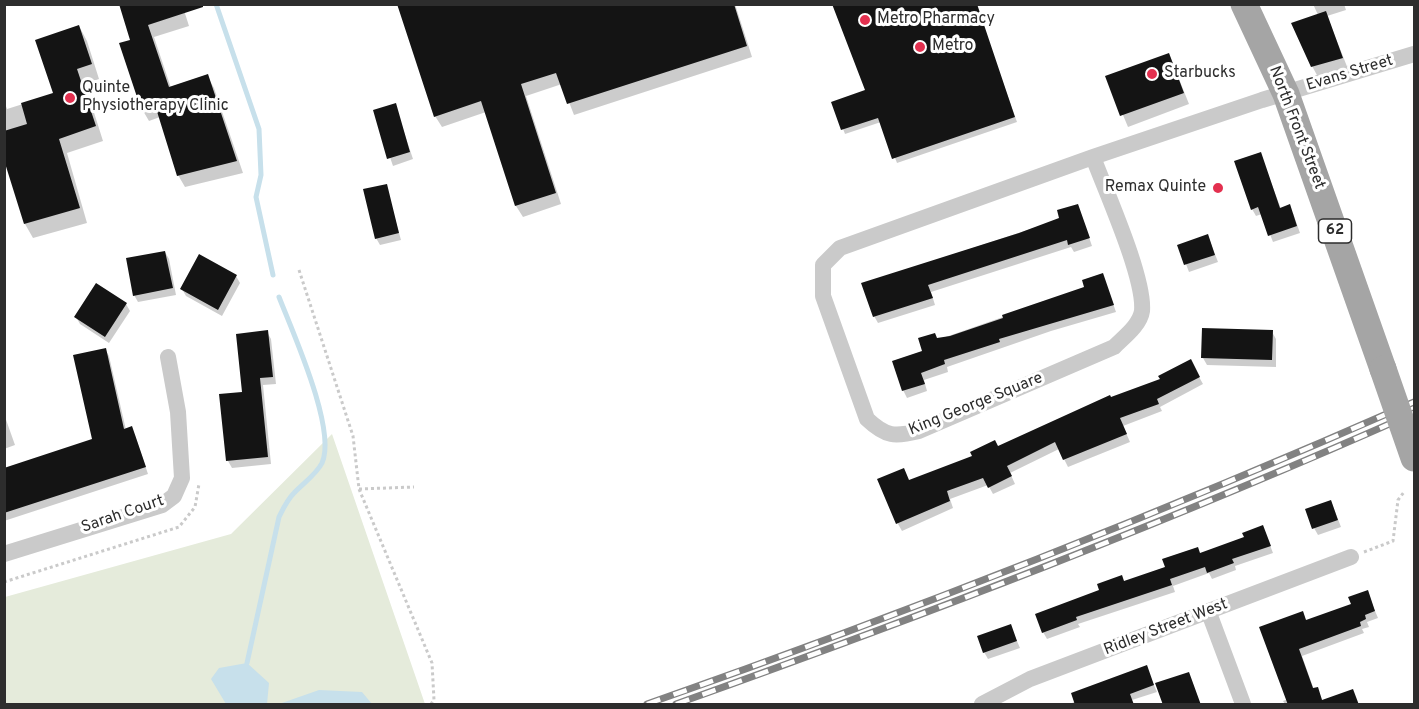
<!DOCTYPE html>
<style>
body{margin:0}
#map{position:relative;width:1419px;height:709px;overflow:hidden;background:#fff;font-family:Overpass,sans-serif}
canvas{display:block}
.frame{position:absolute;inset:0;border:6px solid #2d2d2d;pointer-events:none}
</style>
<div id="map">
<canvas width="1419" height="709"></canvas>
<div class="frame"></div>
</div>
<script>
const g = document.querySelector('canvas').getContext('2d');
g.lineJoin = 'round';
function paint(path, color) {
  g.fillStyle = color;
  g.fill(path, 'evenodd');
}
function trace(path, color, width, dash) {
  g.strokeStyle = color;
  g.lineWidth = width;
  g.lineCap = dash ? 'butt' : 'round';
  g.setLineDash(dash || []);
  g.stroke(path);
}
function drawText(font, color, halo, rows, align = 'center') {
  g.font = font + ' Overpass,sans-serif';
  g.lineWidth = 6;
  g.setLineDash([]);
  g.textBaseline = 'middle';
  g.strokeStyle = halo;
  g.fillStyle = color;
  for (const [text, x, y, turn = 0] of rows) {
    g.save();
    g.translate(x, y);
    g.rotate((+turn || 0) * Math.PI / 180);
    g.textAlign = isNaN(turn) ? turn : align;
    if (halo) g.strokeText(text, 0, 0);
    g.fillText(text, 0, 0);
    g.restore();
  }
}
paint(new Path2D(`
 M332 434 425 704H5V597L231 534Z`), '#e5ebdb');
paint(new Path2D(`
 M247 663 269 683 267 704H226L211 679 219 668Z
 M319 690 362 692 372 704H279Z`), '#c7e0eb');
paint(new Path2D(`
 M122 4H182L189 26 154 37 171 88 207 76 214 88 243 173 185 187 178 175 160 117 149 121 142 109 121 44 132 41Z
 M399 4H735L752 57 574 115 562 84 526 96 561 204 523 217 516 206 486 112 442 127 435 116Z
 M975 4 1017 122 897 163 881 122 845 134 833 103 867 91Z
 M1313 4H1344L1346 10 1327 16 1348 69 1318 77 1312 66 1318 15Z
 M79 26 87 41 99 79 85 84 103 141 67 153 87 223 33 238 25 224 4 155V101L7 109 55 94Z
 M1169 54 1189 104 1128 127 1107 77Z
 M395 105 413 159 393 166 374 111Z
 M1260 153 1281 209 1293 213 1300 233 1273 242 1262 214 1256 216 1252 209Z
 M386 186 401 240 380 245 376 238Z
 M1078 205 1092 246 1074 252 1071 247 931 292 935 305 878 323 874 316 863 284 1061 219Z
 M1208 236 1218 262 1189 272 1179 246Z
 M165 252 169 259 176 295 138 302 134 295Z
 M1103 275 1116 312 1051 331 947 367 948 372 924 380 927 391 907 398 903 390 924 352 937 340 1086 288Z
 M236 276 240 283 222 316 186 296 182 289Z
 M126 304 130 311 109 343 80 324 76 317Z
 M267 332 271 339 276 384 263 385 271 464 232 468 228 461 221 395 244 393Z
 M1272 332 1276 339V367L1207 365 1203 358Z
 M105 349 109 356 126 430 131 428 135 435 148 474 4 521V469L94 440Z
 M1190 361 1203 384 1160 407 1162 411 1123 426 1130 442 1068 467 1059 449 1010 473 1015 484 993 494 988 485 950 499 953 508 902 531 898 524 879 480 909 481 998 448 1162 380Z
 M4 414 15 445 4 449Z
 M1331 501 1341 527 1318 535 1314 528Z
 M1263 527 1273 553 1235 566 1236 570 1212 579 1209 573 1173 586 1175 592 1078 624 1080 627 1047 639 1043 632 1125 582 1245 538Z
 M1367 592 1378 618 1367 622 1369 627 1362 629 1364 633 1302 656 1314 690 1317 688 1324 704H1285L1283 701 1288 699 1302 613 1307 622 1353 605Z
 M1010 625 1020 648 988 659 984 652Z
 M1146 667 1157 692 1132 700 1134 704H1070Z`), '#0003');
trace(new Path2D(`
 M216 4 259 129 261 175 256 197 273 275
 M247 663 279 517C283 509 287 500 294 493 302 484 316 475 322 463 337 430 293 333 279 297`), '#c7e0eb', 5);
paint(new Path2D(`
 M119 4H203V7L148 25 169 87 208 74 237 161 177 176 155 105 141 109 119 43 130 40Z
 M397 4H734L747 46 567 104 556 73 521 84 556 193 515 206 481 101 434 117Z
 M832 4H977L1015 117 892 159 878 118 841 130 831 102 865 90Z
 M1326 11 1343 58 1311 67 1291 23Z
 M79 25 92 64 77 69 96 126 59 139 80 208 24 224 4 160V131L27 124 21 103 53 93 35 40Z
 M1169 53 1184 93 1120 116 1105 76Z
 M396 103 410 152 387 159 373 110Z
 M1261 152 1280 208 1290 204 1297 226 1268 236 1258 207 1251 210 1234 161Z
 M387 184 399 233 375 239 363 189Z
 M1078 204 1090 238 1068 245 1067 240 928 285 933 298 873 317 861 283 1019 233 1059 218 1057 210Z
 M1208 234 1215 255 1184 265 1177 245Z
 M165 251 173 288 133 296 126 258Z
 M199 254 237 275 218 310 180 289Z
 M1103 273 1114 305 999 339 1000 342 944 360 945 364 921 373 925 384 902 391 892 361 922 351 918 338 935 333 937 338 950 336 1003 318 1002 315 1084 287 1082 280Z
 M96 283 127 303 105 337 74 317Z
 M1202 328 1273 330 1272 360 1201 358Z
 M268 330 273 377 260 378 268 457 226 461 219 394 242 392 236 334Z
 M106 348 124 429 132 426 146 467 4 513V468L92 439 73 355Z
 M1191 359 1200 377 1157 399 1159 404 1120 418 1127 434 1063 460 1055 442 1007 466 1012 476 988 488 983 478 947 491 950 501 896 524 877 479 904 468 909 480 972 456 970 452 995 440 998 446 1110 395 1111 397 1160 379 1158 376Z
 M1331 500 1338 520 1312 529 1305 509Z
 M1263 525 1271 546 1232 559 1234 563 1207 573 1205 567 1170 579 1172 585 1076 617 1077 620 1042 633 1035 614 1099 590 1097 584 1122 575 1124 581 1165 567 1162 559 1198 547 1200 553 1244 537 1242 533Z
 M1368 590 1375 611 1365 615 1366 619 1360 622 1361 626 1299 649 1313 688 1318 687 1322 700 1353 689 1359 705H1288L1259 627 1303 611 1306 620 1351 604 1348 597Z
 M1011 624 1017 641 983 653 977 636Z
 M1147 665 1154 685 1130 694 1134 705H1075L1071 693Z
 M1189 672 1201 705H1163L1155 683Z`), '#141414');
trace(new Path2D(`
 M299 270 353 436 359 489 432 663 434 700 431 704
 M359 489 414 487
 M1364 552 1393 541 1398 500 1404 492
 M4 582 179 527 195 507 199 484`), '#cacaca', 3, [3, 3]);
trace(new Path2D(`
 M1093 157C1106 192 1145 278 1142 311 1140 325 1124 337 1114 347L919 431C895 437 886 437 867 419L823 296V265L840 248 1093 157 1262 100 1414 54
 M4 554 162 505 174 496 182 478 178 412 168 357
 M1209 613 1243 704
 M982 704 1030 679 1351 557`), '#cacaca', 16);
trace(new Path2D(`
 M1244 4 1286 94 1383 369`), '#a5a5a5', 27);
const rail = new Path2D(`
 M647 704C907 613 1162 513 1414 402
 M676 704C925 615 1172 521 1414 413`);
trace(rail, '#828282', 7);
trace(rail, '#fff', 4.5, [14]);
trace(new Path2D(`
 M1383 369 1414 458`), '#a5a5a5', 27);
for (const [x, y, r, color] of [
 [865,20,6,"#e3304f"],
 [920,47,6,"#e3304f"],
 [1152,74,6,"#e3304f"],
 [70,98,6,"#e3304f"],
 [1218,188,6,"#e3304f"]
]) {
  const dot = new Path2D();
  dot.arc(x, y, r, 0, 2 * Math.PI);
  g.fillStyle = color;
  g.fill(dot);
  trace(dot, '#fff', 2);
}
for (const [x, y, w] of [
 [1335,231,33]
]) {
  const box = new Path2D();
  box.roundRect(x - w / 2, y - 12, w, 24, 4.5);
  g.fillStyle = '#fff';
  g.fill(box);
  trace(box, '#2d2d2d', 1.5);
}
drawText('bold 15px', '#2d2d2d', null, [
 ["62",1335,231]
]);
drawText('16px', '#2d2d2d', '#fff', [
 ["Metro Pharmacy",877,20],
 ["Metro",932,47],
 ["Starbucks",1164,74],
 ["Quinte",82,89],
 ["Physiotherapy Clinic",82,107],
 ["Remax Quinte",1206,188,"right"]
], 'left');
drawText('16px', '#2d2d2d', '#fff', [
 ["Evans Street",1350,74,-17],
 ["North Front Street",1296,128,69],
 ["King George Square",976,405,-22],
 ["Sarah Court",123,515,-19],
 ["Ridley Street West",1166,628,-21]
]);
</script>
